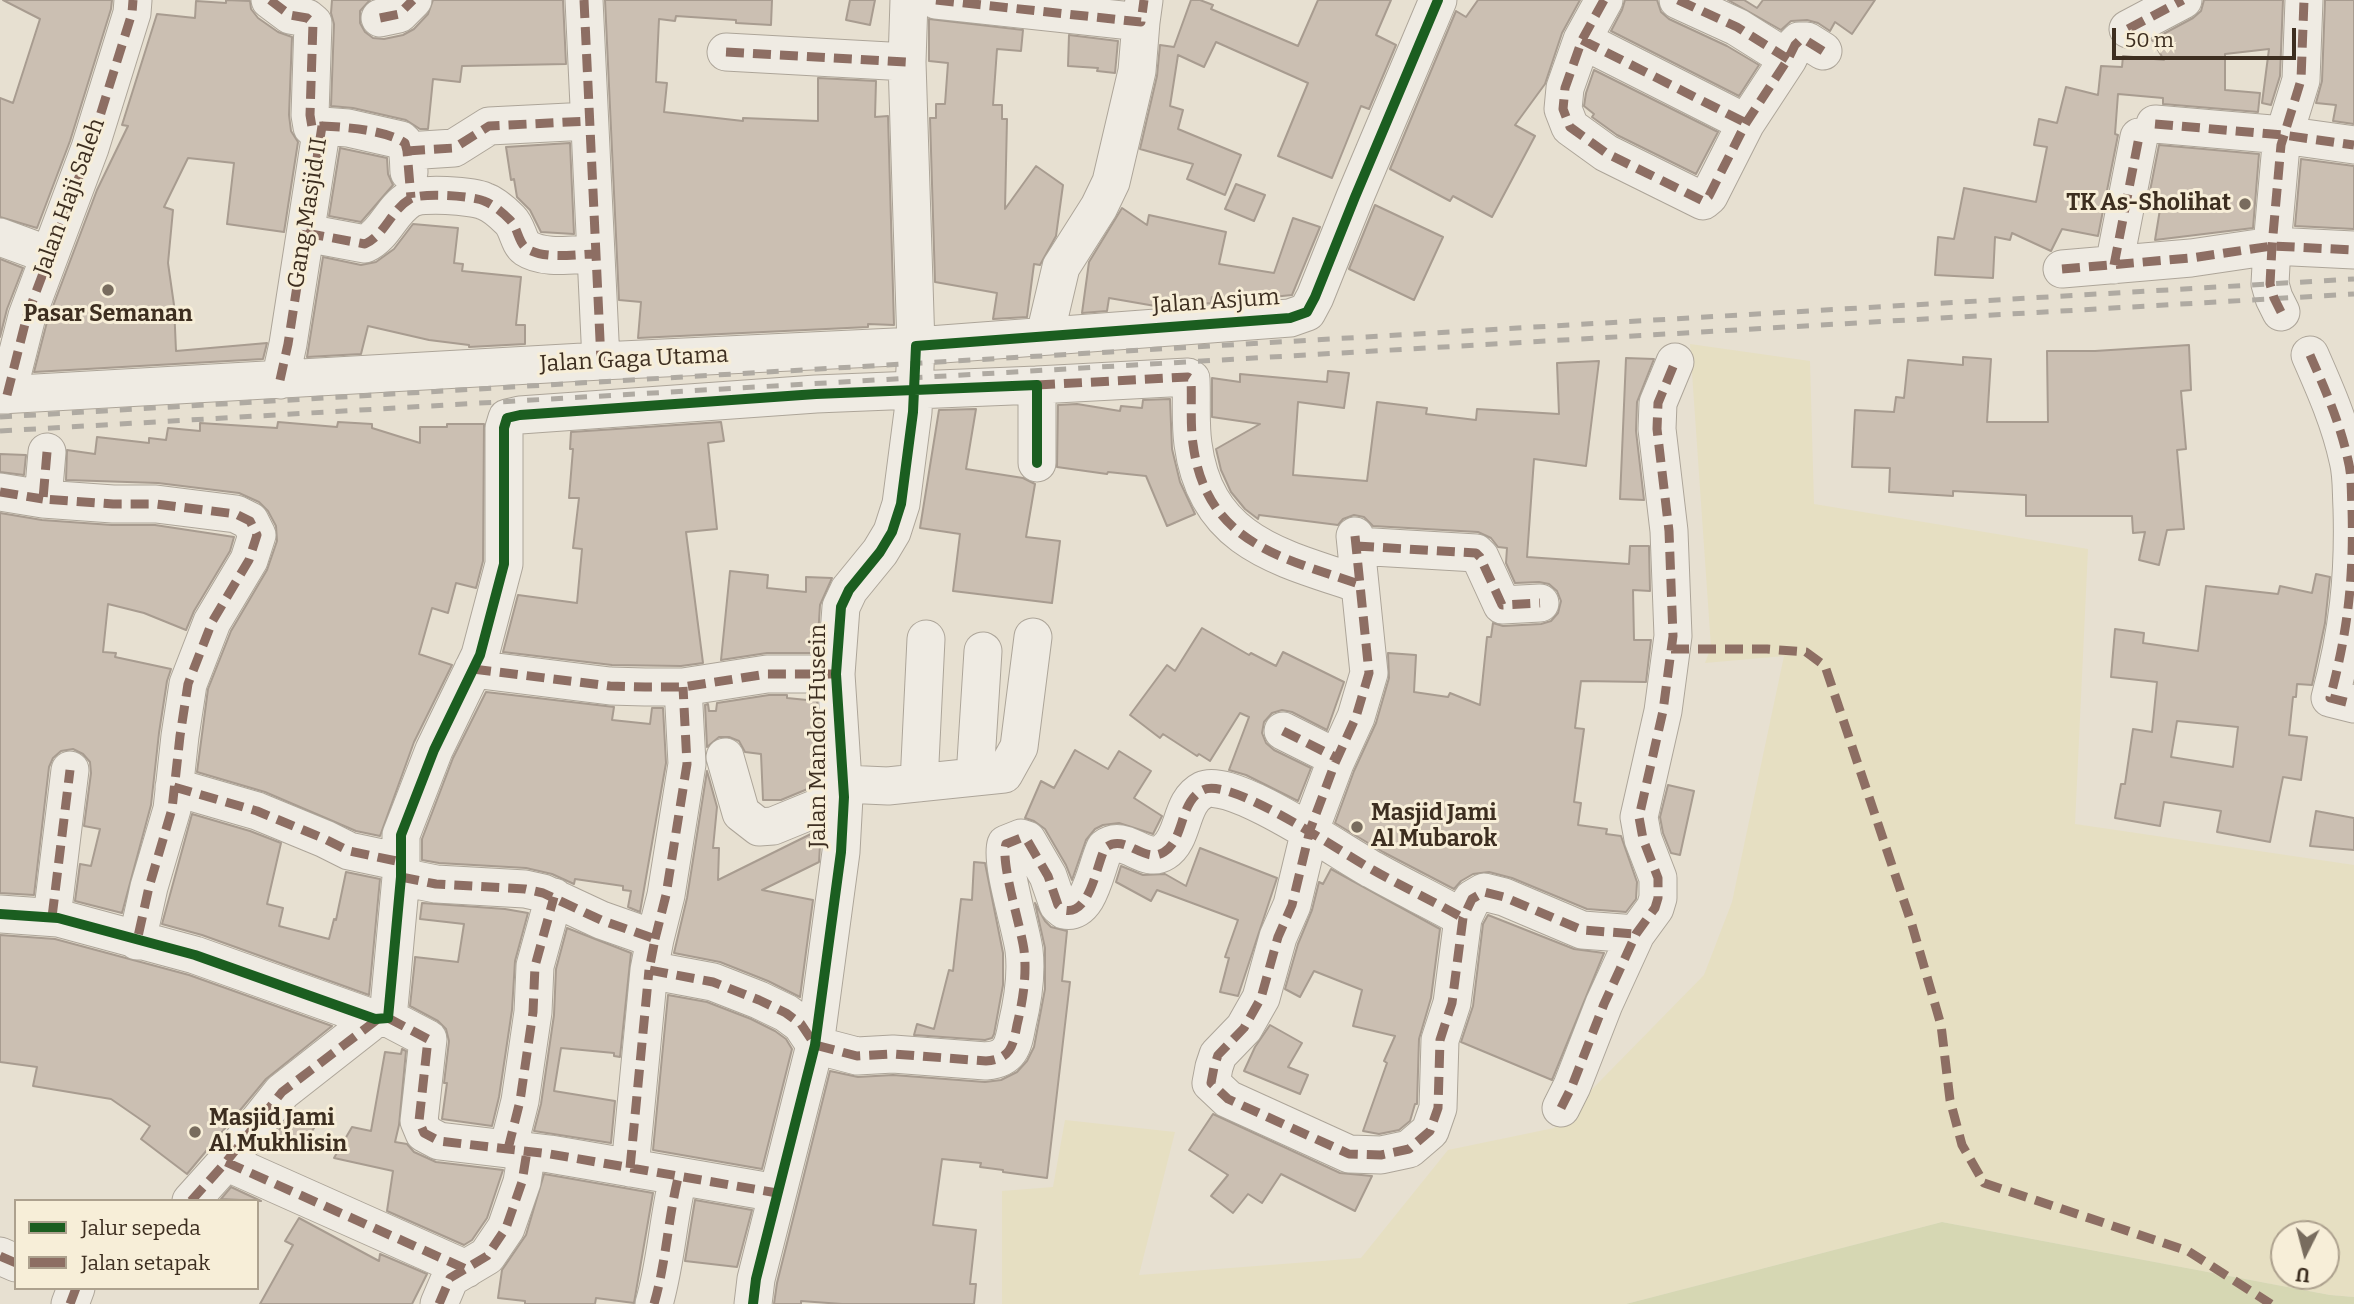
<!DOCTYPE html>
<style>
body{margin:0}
#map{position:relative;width:2354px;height:1304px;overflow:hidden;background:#e7e0d1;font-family:Bitter,serif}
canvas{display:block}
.legend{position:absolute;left:14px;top:1199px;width:245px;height:91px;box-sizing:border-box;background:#f7eed8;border:2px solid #ada18e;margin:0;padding:9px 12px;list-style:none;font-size:21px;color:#3d2e20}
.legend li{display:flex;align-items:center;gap:14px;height:35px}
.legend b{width:35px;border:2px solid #ada18e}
.north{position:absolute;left:2270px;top:1220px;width:70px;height:70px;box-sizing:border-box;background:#f7eed8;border:2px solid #ada18e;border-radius:50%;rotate:186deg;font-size:19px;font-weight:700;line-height:28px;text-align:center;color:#3d2e20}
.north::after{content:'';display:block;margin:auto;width:24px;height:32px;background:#786c5e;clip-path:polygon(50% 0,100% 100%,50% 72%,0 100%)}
.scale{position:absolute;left:2112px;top:28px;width:184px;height:32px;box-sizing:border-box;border:4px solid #3d2e20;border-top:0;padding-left:9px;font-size:21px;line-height:24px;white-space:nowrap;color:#3d2e20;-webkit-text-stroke:5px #f7eed8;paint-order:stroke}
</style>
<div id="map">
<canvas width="2354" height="1304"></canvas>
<ul class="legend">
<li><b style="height:9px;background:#1b5e20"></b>Jalur sepeda</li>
<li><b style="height:9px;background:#8d6e63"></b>Jalan setapak</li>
</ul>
<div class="north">U</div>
<div class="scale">50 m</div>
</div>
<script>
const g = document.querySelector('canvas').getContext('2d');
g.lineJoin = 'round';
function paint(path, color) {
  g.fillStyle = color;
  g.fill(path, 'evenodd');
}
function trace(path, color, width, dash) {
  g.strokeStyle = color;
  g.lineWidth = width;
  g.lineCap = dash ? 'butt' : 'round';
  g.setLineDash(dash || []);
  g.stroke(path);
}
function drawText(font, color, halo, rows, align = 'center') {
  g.font = font + ' Bitter,serif';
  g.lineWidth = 6;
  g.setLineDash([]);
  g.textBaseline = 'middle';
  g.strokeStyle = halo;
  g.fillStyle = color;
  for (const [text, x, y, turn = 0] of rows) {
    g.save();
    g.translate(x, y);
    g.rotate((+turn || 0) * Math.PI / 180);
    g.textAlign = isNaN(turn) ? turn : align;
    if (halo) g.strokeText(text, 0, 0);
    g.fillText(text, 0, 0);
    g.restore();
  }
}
paint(new Path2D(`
 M1690 344 1810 361 1814 504 2088 549 2075 824 2354 865V1297L2330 1295 1942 1222 1626 1304H1002V1191L1053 1187 1065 1120 1175 1132 1139 1275 1361 1258 1448 1150 1554 1128 1704 975 1732 902 1784 656 1705 663 1711 647ZM2284 1234H2326V1276H2284Z`), '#e6dfc2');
paint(new Path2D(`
 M1942 1222 2330 1295 2354 1297V1304H1626Z`), '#d6d7b3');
const building = new Path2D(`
 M3 0H112L111 9 70 141 37 228 0 217V98L13 103 40 19Z
 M226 0 250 1 251 9 258 18 278 32 292 37 289 115 291 131 298 142 284 232 227 224 234 163 188 158 164 207 173 210 168 263 174 305 176 351 267 343 263 359 34 372 47 322 97 190 128 126 122 125 157 14 195 18 196 1 226 3Z
 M332 0H370L360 11V23L365 32 373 38 384 39 403 35 414 29 428 14 433 0H563L566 64 462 66 460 82 433 79 428 129H420L406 120 353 108 331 106 334 24 331 13Z
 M605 0H772L771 25 736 23V20L676 16 675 21 659 19 656 82 667 83 664 112 743 121V118L818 121V78L876 81 875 117 888 116 894 325 868 324V327L638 338 641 302 619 300Z
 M850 0H875L870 25 846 20Z
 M1191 0H1200L1213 5 1211 9 1298 46 1318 0H1391L1376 35 1396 45 1369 109 1361 106 1332 178 1278 156 1308 83 1216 42 1204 67 1178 55 1170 106 1183 110 1178 129 1241 155 1225 195 1187 179 1193 164 1140 149 1157 76 1160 45 1174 47Z
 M1478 0H1580L1562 33 1545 84 1515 125 1535 136 1492 217 1453 196 1450 201 1390 169 1456 11 1466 17Z
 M1625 0H1657L1661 12 1669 19 1727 46 1759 65 1739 96 1611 31 1622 10Z
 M1728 0H1744L1757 8 1763 0H1875L1852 34 1835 22 1830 31 1818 23 1807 20 1791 21 1781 30Z
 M2204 0H2283L2280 76 2271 105 2262 103 2269 49 2225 54V90L2260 93 2258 112 2163 104V98L2118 94 2115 134 2118 135 2098 236 2062 229 2051 251 2012 233 2010 240 1995 237 1993 278 1935 275 1938 237 1954 239 1964 188 2036 202 2047 147 2034 145 2039 119 2057 123 2066 87 2098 95 2101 66 2122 67 2123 56 2164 60 2152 40 2193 18 2201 11Z
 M2325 0H2354V124L2333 121 2336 105 2316 103 2322 81Z
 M929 19 1023 30 1021 51 997 49 993 105H1002V119H1007L1005 209 1036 166 1063 185 1056 236 1040 265 1034 264 1027 317 993 319 997 293 935 282 930 118H936V104H945L948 63 929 61Z
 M1069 35 1118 41 1115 73 1097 71 1098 68 1068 66Z
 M1594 70 1718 132 1696 174 1617 135 1592 117 1594 114 1584 106 1586 93Z
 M570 143 574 234 541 232 530 210 517 197 514 179 511 180 506 147Z
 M2159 145 2259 154 2253 228 2155 240 2162 197 2149 196Z
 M340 148 387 158 388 174 393 185 361 222 329 216Z
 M2301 159 2354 166V229L2295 226Z
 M1236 184 1265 195 1254 221 1225 209Z
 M1375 205 1443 237 1414 300 1349 269Z
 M1122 208 1147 225 1149 215 1226 232 1219 264 1274 273 1293 218 1320 227 1292 295 1233 301 1212 297 1211 303 1161 307 1109 298 1107 311 1082 313 1089 262Z
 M413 224 458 228 454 263 463 264 462 271 521 277 516 325H525V344L469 347V345L429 340 368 326 361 354 307 357 323 257 361 265 376 262 394 249Z
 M0 259 23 268 7 309 0 337Z
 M2189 345 2191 390 2181 391 2186 449 2177 450 2184 529 2167 530 2159 565 2139 560 2145 532 2133 533 2132 516H2026V495L1953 491V496L1889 492 1890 468 1852 467 1855 410 1894 412 1896 397 1904 398 1908 360 1963 365V357L1991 359 1987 422H2048L2047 351H2095Z
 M1626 358 1654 359 1637 402 1636 431 1644 500 1620 499Z
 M1599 361 1586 466 1534 459 1527 557 1629 564 1630 546H1649L1650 591 1633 590 1634 640H1651L1646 682 1581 681 1575 728 1584 729 1574 802 1581 803 1578 825 1607 829 1606 834 1621 836 1637 882 1636 899 1626 912 1587 909 1512 878 1489 872 1473 874 1461 881 1454 889 1383 852 1335 823 1354 771 1376 723 1389 678 1388 653 1416 655 1414 692 1448 697 1450 693 1480 705 1487 637H1491L1493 623 1503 626 1541 624 1551 621 1558 613 1561 601 1557 591 1549 584 1539 582 1515 583 1506 563 1507 548 1498 547 1491 538 1478 532 1373 526 1364 517 1354 515 1343 519 1338 525 1259 515 1258 519 1245 509 1231 492 1221 470 1216 449 1260 424 1212 417V378L1240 382V374L1327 382 1328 371 1349 373 1344 408 1298 402 1293 475 1367 481 1377 402 1427 408 1426 414 1476 420 1477 409 1559 414 1557 363Z
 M1170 399 1172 449 1180 482 1195 514 1167 526 1146 476 1108 472 1107 474 1057 467 1058 405 1077 404 1120 411 1121 406 1142 408 1143 400Z
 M976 409 966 469 1023 478 1035 484 1026 537 1060 541 1052 603 953 591 960 534 920 528 939 410Z
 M278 422 337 427 338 422 372 424V428L420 443V427H447V424H484L483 561 476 588 456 583 448 613 432 608 419 654 452 665 414 742 380 836 356 831 265 792 197 772 208 689 231 631 267 570 277 541 276 526 268 511 259 502 239 493 158 483 66 480 67 450 95 454 97 437 149 443V438L166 440 168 428 200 431V423L277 428Z
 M721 422 724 441 708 443 717 529 686 532 703 663 681 666 612 665 503 652 518 595 577 603 582 549 573 548 579 498H569L573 449H570L571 432Z
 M0 454 26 455 24 475 0 472Z
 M0 513 42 520 112 525H155L234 537 230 551 194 611 186 630 144 613 108 604 103 652 116 653 115 657 171 669 167 681 159 733 151 805 122 913 75 901 80 864 91 866 100 829 84 826 91 773 90 762 83 754 73 749 61 751 53 758 49 767 34 895 0 893Z
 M730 571 768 575 767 588 806 592V577L832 578 820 605 817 653H767L721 660Z
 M2316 574 2330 577 2325 623 2312 685 2297 684 2296 697H2293L2289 735 2307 737 2301 780 2283 777 2270 842 2217 832 2221 811 2164 802 2160 826 2115 818 2121 784H2125L2133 729 2152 732 2157 682 2111 677 2115 629 2144 633 2143 643 2198 651 2206 586 2278 594 2280 586 2312 593ZM2177 721 2238 727 2233 767 2171 757Z
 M1202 628 1249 655 1251 653 1276 666 1283 652 1344 682 1327 730 1292 712 1282 710 1272 713 1264 722 1262 733 1266 743 1274 750 1311 768 1298 801 1246 775 1229 770 1249 717 1240 713 1210 761 1199 754 1197 756 1163 734 1160 738 1130 715 1167 665 1175 671Z
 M486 692 614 707 612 720 650 724 652 708H663L666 763 640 912 628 907 631 891 623 890V886L575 879 574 884 552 874 526 868 439 863 422 860V839L453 758Z
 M769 695H787V698L817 701 822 783 781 800H763L761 754 745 752 739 741 729 737H719L707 747 705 705 708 704 709 711H716L717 703Z
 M1075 750 1108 769 1119 751 1151 771 1134 798 1162 816 1153 834 1119 823 1103 825 1095 829 1086 840 1072 880 1066 865 1045 829 1034 821 1025 818 1041 781 1054 788Z
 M707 771 717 807 713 848H719L718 880 821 829 819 862 762 890 813 900 800 997 768 981 720 962 674 953 687 898Z
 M1668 785 1694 791 1680 855 1671 853 1663 833 1660 817Z
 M2316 811 2354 818V850L2310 846Z
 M192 814 250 831 281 843 267 904 283 908 279 926 329 939 334 919 336 920 346 872 380 879 369 995 202 935 162 924Z
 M1200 848 1277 878 1238 996 1220 992 1229 958 1225 957 1238 920 1157 890 1151 901 1116 882 1121 866 1143 875 1165 874 1186 886Z
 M974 862 985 863 1003 953V985L994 1034 992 1038 985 1040 914 1035 917 1024 934 1029 949 970 953 971 961 899 972 900Z
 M1331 869 1440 929 1431 998 1419 1039 1417 1104H1415L1410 1121 1399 1130 1379 1134 1363 1131 1387 1063 1384 1061 1395 1036 1353 1026 1362 990 1314 971 1300 997 1285 989 1298 944 1312 910 1319 882 1323 884Z
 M422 903 505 909 528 913 515 961 512 1010 499 1097 492 1126 442 1119 447 1083H444L449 1041 446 1029 438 1021 410 1006 415 959V957L458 962 464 924 420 919Z
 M1035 903 1045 921 1051 927 1067 931 1062 981 1070 982 1047 1178 1003 1172V1170L980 1167 981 1163 942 1159 933 1225 976 1230 970 1284H976L974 1304H842L801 1301V1304H774L777 1283 830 1071 858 1077 893 1075 985 1082 1001 1080 1017 1072 1027 1061 1034 1047 1045 989V948Z
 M1488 915 1574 949 1604 953 1552 1080 1461 1042 1473 1006 1483 924Z
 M567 928 631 953 620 1057 614 1056V1053L561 1048 554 1091 615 1101 611 1143 534 1131 541 1104 554 1015 556 969Z
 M0 935 55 939 189 975 332 1026 266 1079 187 1174 141 1139 150 1126 111 1099 33 1086 37 1067 0 1062Z
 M668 995 707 1002 751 1019 775 1031 786 1039 792 1049 762 1169 653 1150Z
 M1270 1025 1302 1043 1288 1067 1308 1075 1300 1094 1244 1071 1255 1047Z
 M402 1049 406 1051 399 1125 395 1142 407 1144 414 1152 436 1162 503 1170 487 1218 472 1240 464 1245 387 1211 393 1171 334 1158 352 1127 371 1131 385 1052 401 1054Z
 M292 1113 320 1119 300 1149 269 1142Z
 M1213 1114 1340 1173 1372 1176 1355 1211 1281 1174 1262 1203 1248 1194 1233 1213 1211 1196 1228 1175 1189 1150Z
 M544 1174 653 1193 634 1303 596 1298 595 1304H525V1301L498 1298 502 1270 526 1235Z
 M231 1187 261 1201 221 1199Z
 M695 1200 752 1210 737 1267 685 1261Z
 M299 1218 379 1261 380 1254 427 1274 412 1304H260L293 1245 285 1241Z`);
paint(building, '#cbbfb2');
trace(building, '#a89c90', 2);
const minor = new Path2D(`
 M270 0 290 15 307 18 313 23 310 115 312 127 322 126 288 344 280 380
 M584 0 601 361
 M936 0 1141 22 1144 0
 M1604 0 1582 40 1565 88 1563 109 1570 127 1606 153 1703 201 1709 196 1746 123 1788 59 1795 45 1799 41H1807L1823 51
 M1678 0 1737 27 1788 59
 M380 18 399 14 413 0
 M2128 29 2183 0
 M1582 40 1746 123
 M726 52 907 62
 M2155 124 2283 135 2354 145
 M322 126 348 128 401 140C410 147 408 162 409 172
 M407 151 454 148 489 126 589 121
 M306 233 365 244C385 235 391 210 410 199 420 192 473 196 484 201 493 204 504 214 510 220 518 228 518 242 526 248 544 260 575 254 595 254
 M0 237 49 255
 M2114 265 2139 137
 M2062 269 2191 258 2272 246 2354 250
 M2281 312 2274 298 2270 284 2272 246 2281 145 2301 80 2304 0
 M1045 335 1061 267 1099 207 1111 182 1137 71 1141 22
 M2310 355C2325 389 2340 423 2348 460 2352 475 2351 492 2352 508 2354 577 2348 631 2330 698L2354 704
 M1037 385 1188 377 1191 379C1192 401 1190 423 1193 444 1206 542 1279 557 1359 584
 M0 395 601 361 916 346 907 62 909 0
 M7 395 27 316 90 148 132 13 133 0
 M47 452 43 499 113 504H156L236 514 250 521 257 535 249 560 212 622 188 684 180 736 172 809 149 887 137 941
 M0 492 43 499
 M1355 536 1369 673 1356 717 1335 763 1310 830 1292 905 1278 937 1261 998 1244 1028 1218 1055 1214 1067 1211 1083 1228 1099 1349 1154 1381 1155 1409 1149 1430 1131 1438 1108 1440 1040 1452 1003 1463 918 1472 899 1484 892 1504 897 1582 930 1636 934
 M1356 546 1476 553 1480 557 1502 605 1540 603
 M473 669 610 686 645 687H683L767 674H836
 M1283 731 1337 758
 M725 757 741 813 759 827 773 826 844 797
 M975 777 983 651
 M919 783 926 639
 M843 784 888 786 1004 774 1019 747 1033 637
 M174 787 257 811 325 839 349 851 401 862
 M401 877 436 884 525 889 543 893 601 920 655 939 649 970 713 982 759 1000 786 1013 801 1024 815 1045 857 1056 893 1054 986 1061C1010 1059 1013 1047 1017 1025 1023 1000 1027 975 1024 950 1021 927 1000 862 1006 844L1021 838 1027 840 1048 876 1058 905 1064 910C1090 916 1096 866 1105 848 1125 832 1144 865 1164 852 1185 839 1179 802 1203 790 1231 776 1345 855 1373 870 1403 887 1433 901 1463 918
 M0 914 58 918 195 955 375 1019 388 1018 401 877V835L434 750 480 655 504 564V428L507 418 520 415 816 394 1037 385V463
 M52 917 70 770
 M655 939 666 895 687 764 683 687
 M388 1018 428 1039 419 1121 424 1133 439 1141 550 1154 777 1193
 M1561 1108 1572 1086 1604 1004 1636 934 1655 908 1658 898V878L1643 839 1639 817 1663 711 1673 636 1669 531 1657 429 1658 403 1675 362
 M508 1149 520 1101 533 1012 535 966 554 897
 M226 1162 466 1269
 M630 1168 649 970
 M191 1201 226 1162 282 1092 375 1019
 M0 1256 16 1263
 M70 1304 76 1288
 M439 1304 450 1278 487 1256 506 1228 522 1182 527 1151
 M654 1304C666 1263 668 1219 678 1178
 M753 1304 756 1279 815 1045 841 852 844 797 836 674 841 607 849 590 880 552 892 532 901 504 913 412 916 346 1290 318 1307 312 1315 297 1355 197 1438 0`);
trace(minor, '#ada599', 39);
trace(minor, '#efebe3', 37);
trace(new Path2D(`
 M0 417 2354 279
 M0 431 2354 294`), '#afaaa2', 5, [12, 12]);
trace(new Path2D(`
 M270 0 290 15 307 18 313 23 310 115 312 127 322 126 288 344 280 380
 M584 0 601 361
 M936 0 1141 22 1144 0
 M1604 0 1582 40 1565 88 1563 109 1570 127 1606 153 1703 201 1709 196 1746 123 1788 59 1795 45 1799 41H1807L1823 51
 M1678 0 1737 27 1788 59
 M380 18 399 14 413 0
 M2128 29 2183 0
 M1582 40 1746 123
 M726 52 907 62
 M2155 124 2283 135 2354 145
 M322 126C345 127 386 130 405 143L407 151 411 198
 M407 151 454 148 489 126 589 121
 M306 233 365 244C385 235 391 210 410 199 420 192 473 196 484 201 493 204 504 214 510 220 518 228 518 242 526 248 544 260 575 254 595 254
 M2114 265 2139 137
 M2062 269 2191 258 2272 246 2354 250
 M2281 312 2274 298 2270 284 2272 246 2281 145 2301 80 2304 0
 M2310 355C2325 389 2340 423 2348 460 2352 475 2351 492 2352 508 2354 577 2348 631 2330 698L2354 704
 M1037 385 1188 377 1191 379C1192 401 1190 423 1193 444 1206 542 1279 557 1359 584
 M7 395 27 316 90 148 132 13 133 0
 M47 452 43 499 113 504H156L236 514 250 521 257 535 249 560 212 622 188 684 180 736 172 809 149 887 137 941
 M0 492 43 499
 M1355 536 1369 673 1356 717 1335 763 1310 830 1292 905 1278 937 1261 998 1244 1028 1218 1055 1214 1067 1211 1083 1228 1099 1349 1154 1381 1155 1409 1149 1430 1131 1438 1108 1440 1040 1452 1003 1463 918 1472 899 1484 892 1504 897 1582 930 1636 934
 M1356 546 1476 553 1480 557 1502 605 1540 603
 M1671 649H1767L1806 652 1825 666 1912 925 1941 1025 1950 1100 1962 1145 1984 1183 2188 1251 2271 1304
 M473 669 610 686 645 687H683L767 674H836
 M1283 731 1337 758
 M174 787 257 811 325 839 349 851 401 862
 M401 877 436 884 525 889 543 893 601 920 655 939 649 970 713 982 759 1000 786 1013 801 1024 815 1045 857 1056 893 1054 986 1061C1010 1059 1013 1047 1017 1025 1023 1000 1027 975 1024 950 1021 927 1000 862 1006 844L1021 838 1027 840 1048 876 1058 905 1064 910C1090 916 1096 866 1105 848 1125 832 1144 865 1164 852 1185 839 1179 802 1203 790 1231 776 1345 855 1373 870 1403 887 1433 901 1463 918
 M52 917 70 770
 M655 939 666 895 687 764 683 687
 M388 1018 428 1039 419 1121 424 1133 439 1141 550 1154 777 1193 776 1198
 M1561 1108 1572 1086 1604 1004 1636 934 1655 908 1658 898V878L1643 839 1639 817 1663 711 1673 636 1669 531 1657 429 1658 403 1675 362
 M508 1149 520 1101 533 1012 535 966 554 897
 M226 1162 466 1269
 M630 1168 649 970
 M191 1201 226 1162 282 1092 378 1019
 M0 1256 16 1263
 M70 1304 76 1288
 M439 1304 450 1278 487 1256 506 1228 522 1182 527 1151
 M654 1304C666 1263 668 1219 678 1178`), '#8d6e63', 9, [18, 9]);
trace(new Path2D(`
 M0 914 58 918 195 955 375 1019 388 1018 401 877V835L434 750 480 655 504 564V428L507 418 520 415 816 394 1037 385V463
 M753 1304 756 1279 815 1045 841 852 844 797 836 674 841 607 849 590 880 552 892 532 901 504 913 412 916 346 1290 318 1307 312 1315 297 1355 197 1438 0`), '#1b5e20', 10);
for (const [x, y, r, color] of [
 [2245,204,7,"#786c5e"],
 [108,290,7,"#786c5e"],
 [1357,827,7,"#786c5e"],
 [195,1132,7,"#786c5e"]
]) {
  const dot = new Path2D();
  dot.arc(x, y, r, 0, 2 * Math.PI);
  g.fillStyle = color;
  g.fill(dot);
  trace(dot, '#f7eed8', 2.5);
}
drawText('23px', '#3d2e20', '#f7eed8', [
 ["Jalan Haji Saleh",70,197,-70],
 ["Gang Masjid II",308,213,-81],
 ["Jalan Asjum",1216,302,-4],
 ["Jalan Gaga Utama",634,360,-3],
 ["Jalan Mandor Husein",819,736,-90]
]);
drawText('bold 23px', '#3d2e20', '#f7eed8', [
 ["TK As-Sholihat",2231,204,"right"],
 ["Pasar Semanan",108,315,"center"],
 ["Masjid Jami",1371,814],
 ["Al Mubarok",1371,840],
 ["Masjid Jami",209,1119],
 ["Al Mukhlisin",209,1145]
], 'left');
</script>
